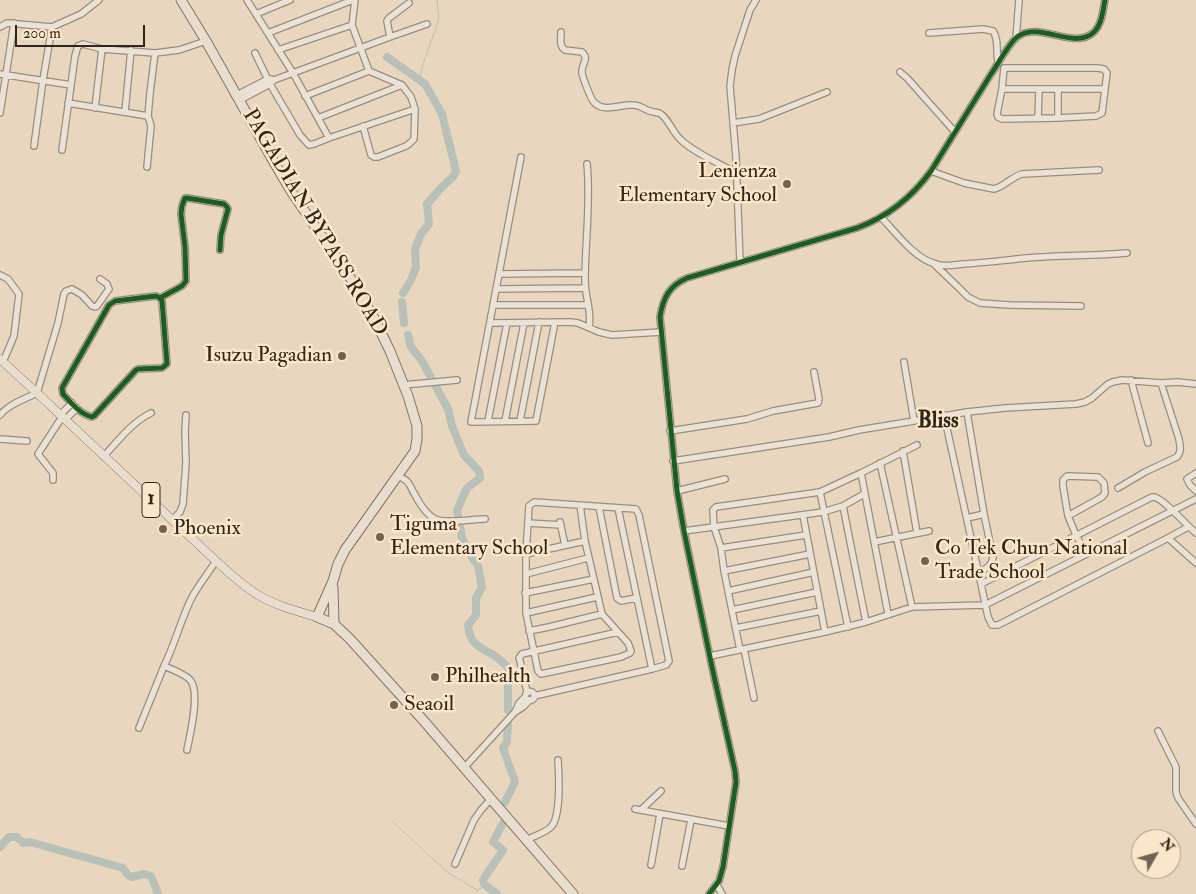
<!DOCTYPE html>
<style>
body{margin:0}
#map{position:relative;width:1196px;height:894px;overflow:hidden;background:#e9d6be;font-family:"IM FELL Double Pica",serif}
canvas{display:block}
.north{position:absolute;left:1131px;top:829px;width:50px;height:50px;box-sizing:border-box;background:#fce6c9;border:1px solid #aa9983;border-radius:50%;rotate:52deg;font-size:14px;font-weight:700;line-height:20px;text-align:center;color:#2f251b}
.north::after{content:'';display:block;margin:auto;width:18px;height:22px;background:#706354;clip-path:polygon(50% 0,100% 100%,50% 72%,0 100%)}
.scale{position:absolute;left:15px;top:25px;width:130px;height:22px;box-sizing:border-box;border:2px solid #2f251b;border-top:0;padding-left:6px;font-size:15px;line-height:18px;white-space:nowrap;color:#2f251b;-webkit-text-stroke:4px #fce6c9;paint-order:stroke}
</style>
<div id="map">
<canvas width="1196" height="894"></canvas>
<div class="north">N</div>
<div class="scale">200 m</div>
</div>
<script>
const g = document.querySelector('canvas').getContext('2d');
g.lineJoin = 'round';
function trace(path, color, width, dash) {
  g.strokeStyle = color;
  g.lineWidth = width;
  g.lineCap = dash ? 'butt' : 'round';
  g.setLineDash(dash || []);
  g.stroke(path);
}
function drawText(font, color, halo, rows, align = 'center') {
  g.font = font + ' "IM FELL Double Pica",serif';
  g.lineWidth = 5;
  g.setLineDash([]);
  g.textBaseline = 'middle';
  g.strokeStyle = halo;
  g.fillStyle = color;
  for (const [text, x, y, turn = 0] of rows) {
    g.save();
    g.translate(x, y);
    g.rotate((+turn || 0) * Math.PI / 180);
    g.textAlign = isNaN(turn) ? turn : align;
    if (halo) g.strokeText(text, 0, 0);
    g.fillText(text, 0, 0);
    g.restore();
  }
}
trace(new Path2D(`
 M419 80 423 64 439 19 437 0
 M392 821 447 872 477 890 486 886`), '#b9c0b8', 1);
trace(new Path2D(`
 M387 57 425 84 442 114 456 171 453 177 442 187 427 204 429 224 421 234 415 249 416 267 411 280 403 293
 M402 302 404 323
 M408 335 411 347 422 361 448 409 452 426 464 455 479 471 480 478 467 488 457 510 462 538 469 553 478 566 482 587 476 598V615L468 625C470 649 484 647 499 659 502 661 505 665 508 667V710
 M505 802 515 782 503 748 507 742 508 723
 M0 847 9 837H17L23 843 30 842 123 868 128 875 132 877 144 874 151 876 158 894
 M497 894 484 884 483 880 503 850 493 842 503 823`), '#b9c0b8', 8);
const minor = new Path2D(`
 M247 0 293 73 329 138
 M355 0 352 25 369 71 402 85 411 97 415 109 414 139 410 143 406 146 378 157H374L371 155 363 126
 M256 14 290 0
 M0 27 7 23 52 27 81 14 99 0
 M561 32C561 39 559 46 565 50L582 52C590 60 581 63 582 73 582 76 591 99 593 101 603 114 620 104 633 105 639 105 643 108 647 110 651 112 655 112 659 113 667 116 673 133 680 139 694 153 719 163 736 173
 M268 33 353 0
 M929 33 983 29 993 31C999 39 996 53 998 63
 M390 37 387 21 389 18 409 3
 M1016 38 1019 0
 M278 50 352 25
 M255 53 270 84 300 135 309 145 314 144 329 138 415 109
 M1004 68H1097L1104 69 1107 73 1102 113 1096 116 1058 118 1002 119 998 117 997 114 1002 89Z
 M900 72 907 78 955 132
 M0 74 71 85
 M1002 89H1104
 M237 95 268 79H271
 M305 96 369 71
 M240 100 270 84 274 80 390 37 427 24
 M68 103 148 116 150 93 155 53
 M95 108 102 49
 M125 112 131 50
 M0 113 14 23
 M318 118 402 85
 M1038 118 1039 89
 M1058 118V89
 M733 123 759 119 827 92
 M34 146 43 80 52 27
 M62 150 75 56 78 46 83 44 102 49 155 53 179 50 206 41
 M521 157 471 422 536 421 555 322
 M587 164C591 203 585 242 585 281 585 296 592 312 589 327
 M147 167 151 126 148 116
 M931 171 964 183 994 189C1004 187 1011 177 1022 174L1099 170
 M881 217C896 233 915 259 936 264 944 267 954 265 963 264 984 263 1006 260 1027 258 1060 255 1094 256 1127 253
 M740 262 736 157 730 86 732 70 735 56 750 10 756 0
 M934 264 958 287 968 297 980 303 1009 305 1081 306
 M499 274 585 273
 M0 275 8 279 19 294 14 336 3 362
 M496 289 585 288
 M160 298 162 301 167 364 162 368 138 369 136 370 94 416 92 417C80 414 71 403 63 394L62 388 109 305 115 301 156 296 160 298 182 286 186 281 185 247 181 214 182 206 185 198H187L224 204 227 207 228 209 221 235 220 250
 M493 305H588
 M490 323 570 322 578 323 599 332 612 335 661 332
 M1131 380 1148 443
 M403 385 457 380
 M0 415C9 404 25 399 37 393L58 323 64 294 66 291 72 289 82 295 92 306 95 307 97 306 109 289 107 284 100 279
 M60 415 72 403
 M944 415 981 584 988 617 992 625H998L1004 622 1168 538 1188 527
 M65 420 77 408
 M488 421 507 323
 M505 421 524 323
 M520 421 539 322
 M914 421 967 412
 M670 431 747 419 773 411 818 403 819 399 814 372
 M0 439 27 441
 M903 451 917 533
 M104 456C118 441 132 422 151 413
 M673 461 829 437 859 430 914 421 904 362
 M880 463 912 607
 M1196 473 1187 479 1190 485 1196 491
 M398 476C411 482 408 483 415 495 419 503 427 515 435 519 445 524 473 519 485 519
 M1067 476 1098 477 1104 483 1105 493 1102 497 1068 516 1063 486V480Z
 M53 480V473L38 454 62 417
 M1118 488 1145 472 1177 457C1182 451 1180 446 1179 439L1161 383
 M677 491 725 479
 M820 492 848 627
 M843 506 866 622
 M599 507 617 598 621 601 636 598
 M618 508 652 669
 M803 515 825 632
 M1068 516 1076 535 1086 554
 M967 518 984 514
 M172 520 180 512 183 504 186 463 185 431 186 415
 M560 522 565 545
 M528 523 561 525
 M684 531 823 512 843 506 864 494
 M1168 538 1196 563
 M874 542 929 531
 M721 548 806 535
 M526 554 585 541
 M724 571 810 554
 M978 573C986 569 992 566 993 557L984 514 967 412 1005 408 1076 404 1085 402 1092 398 1108 384 1113 382 1122 380 1161 383 1178 382 1196 384
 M526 574 588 558
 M981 584 1150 498C1152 497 1153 497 1154 497 1163 498 1188 527 1196 533
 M728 591 814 572
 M525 593 594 579
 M732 610 817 592
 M526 613 597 597
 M888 614 861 473 917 445
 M736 628 821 611
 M529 631 549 627 602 614
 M744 649 754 698
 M740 650 724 571 721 548 714 527 713 510 716 507 820 492 861 473
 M710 656 825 632 866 622 912 607 985 605 1196 499
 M525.5 696a4.5 4.5 0 1 1 9 0a4.5 4.5 0 1 1-9 0Z
 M527 692 520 661 519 658 522 654 618 632
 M534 696 652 669 666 665 669 661 639 515 636 509 534 502 529 506 526 554V613L538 671 541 674 621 657 630 653 631 651 628 643 602 614 585 541 580 505
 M515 712 519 703 525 697
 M139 728 164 666
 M1158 731 1176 767V792L1178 798 1196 824
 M187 750C190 735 200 694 191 681 187 675 171 669 164 666 175 644 181 619 192 597 199 585 208 573 216 561
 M464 768 515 712 523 707 530 700
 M635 809 729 826
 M641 810 661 791
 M526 840C534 836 545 833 551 827 561 817 559 775 558 760
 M455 864 474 820 481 810 490 800
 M651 865 660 814
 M682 866 691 820
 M717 885 722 894
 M709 894 719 881 723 867 736 782 735 771 712 667 684 531 677 491 660 317C663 298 669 286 687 278L857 228C887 217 912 197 931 171 951 139 971 106 991 74 998 64 1008 45 1017 37 1039 20 1074 51 1094 32 1102 24 1103 10 1105 0`);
const major = new Path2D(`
 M0 359 37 393 216 561C229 573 243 586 258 595 277 606 297 611 317 617`);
const highway = new Path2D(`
 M181 0 206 41 275 164 291 191 353 282 375 320 390 351 408 396 417 426V439L415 451 345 550 338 564 333 581 317 617 334 624 350 639 423 720 573 894
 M333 587 334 624`);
trace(minor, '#998d7e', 8);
trace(major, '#7f7568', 9);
trace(highway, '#7f7568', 11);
trace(minor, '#ebe2d6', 5.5);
trace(major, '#e8ddce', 8);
trace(highway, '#e8ddce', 9);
trace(new Path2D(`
 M160 298 162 301 167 364 162 368 138 369 136 370 94 416 92 417C80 414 71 403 63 394L62 388 109 305 115 301 156 296 160 298 182 286 186 281 185 247 181 214 182 206 185 198H187L224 204 227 207 228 209 221 235 220 250
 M709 894 719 881 723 867 736 782 735 771 712 667 684 531 677 491 660 317C663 298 669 286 687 278L857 228C887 217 912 197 931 171 951 139 971 106 991 74 998 64 1008 45 1017 37 1039 20 1074 51 1094 32 1102 24 1103 10 1105 0`), '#1b5e20', 5);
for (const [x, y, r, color] of [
 [787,184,5,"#706354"],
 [342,356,5,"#706354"],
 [163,529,5,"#706354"],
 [380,537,5,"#706354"],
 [925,561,5,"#706354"],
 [435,677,5,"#706354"],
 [394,705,5,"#706354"]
]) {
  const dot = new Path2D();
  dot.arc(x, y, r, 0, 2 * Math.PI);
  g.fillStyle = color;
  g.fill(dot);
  trace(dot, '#fce6c9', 2);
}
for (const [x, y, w] of [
 [151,500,18]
]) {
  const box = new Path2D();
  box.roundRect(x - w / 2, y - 17.5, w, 35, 4);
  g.fillStyle = '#fce6c9';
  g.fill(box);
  trace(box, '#2f251b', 1);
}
drawText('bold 20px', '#2f251b', null, [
 ["1",151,500]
]);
drawText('21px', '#2f251b', '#fce6c9', [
 ["Lenienza",777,172,"right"],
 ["Elementary School",777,196,"right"],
 ["Isuzu Pagadian",332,356,"right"],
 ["Tiguma",390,525],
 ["Elementary School",390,549],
 ["Phoenix",173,529],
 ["Co Tek Chun National",935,549],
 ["Trade School",935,573],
 ["Philhealth",445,677],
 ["Seaoil",404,705]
], 'left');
drawText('21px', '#2f251b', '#fce6c9', [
 ["PAGADIAN BYPASS ROAD",314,223,59]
]);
drawText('bold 22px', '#2f251b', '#fce6c9', [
 ["Bliss",938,422]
]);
</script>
